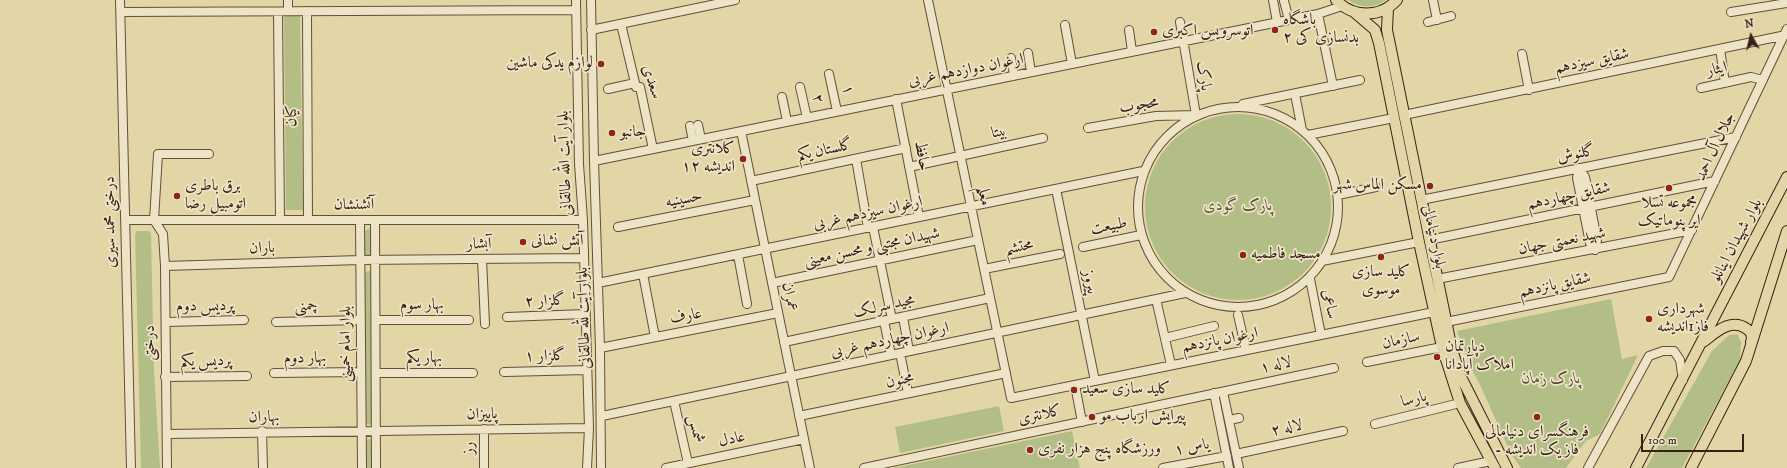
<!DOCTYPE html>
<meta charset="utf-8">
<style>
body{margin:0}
#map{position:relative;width:1787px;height:468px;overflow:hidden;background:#e3d6a6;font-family:"IM FELL DW Pica",serif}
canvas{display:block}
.north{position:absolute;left:1731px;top:16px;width:40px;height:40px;-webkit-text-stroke:3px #ede4c5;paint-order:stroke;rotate:352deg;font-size:11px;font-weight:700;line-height:16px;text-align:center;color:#3a2118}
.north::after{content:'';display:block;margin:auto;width:14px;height:18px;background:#3a2118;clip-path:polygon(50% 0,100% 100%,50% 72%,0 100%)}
.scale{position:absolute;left:1641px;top:434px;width:103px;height:18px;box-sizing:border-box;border:2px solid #3a2118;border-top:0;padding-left:5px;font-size:12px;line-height:14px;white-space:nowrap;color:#3a2118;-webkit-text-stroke:3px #ede4c5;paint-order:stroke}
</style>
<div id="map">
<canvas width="1787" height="468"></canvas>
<div class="north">N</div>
<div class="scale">100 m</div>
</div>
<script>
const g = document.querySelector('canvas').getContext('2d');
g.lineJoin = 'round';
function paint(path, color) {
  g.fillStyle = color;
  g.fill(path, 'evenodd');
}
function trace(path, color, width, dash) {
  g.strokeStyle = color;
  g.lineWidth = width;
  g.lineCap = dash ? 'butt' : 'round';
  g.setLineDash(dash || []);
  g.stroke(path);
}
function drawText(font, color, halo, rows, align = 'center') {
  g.font = font + ' "IM FELL DW Pica",Amiri,serif';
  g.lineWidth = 3.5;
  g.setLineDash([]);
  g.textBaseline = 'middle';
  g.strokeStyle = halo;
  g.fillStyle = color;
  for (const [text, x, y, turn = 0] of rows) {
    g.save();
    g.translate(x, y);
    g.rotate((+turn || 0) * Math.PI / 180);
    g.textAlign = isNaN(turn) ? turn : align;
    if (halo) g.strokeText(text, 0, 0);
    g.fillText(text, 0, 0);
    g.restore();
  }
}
paint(new Path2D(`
 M1348 0H1386C1374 9 1360 8 1348 0Z
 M284 14H300L303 210H286Z
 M1145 207a93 93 0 1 1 186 0a93 93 0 1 1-186 0Z
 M368 229 372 231V254L370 256H366L364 253V232Z
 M137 231H149L151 234 154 372 160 468H141L135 234Z
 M368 271 372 272 373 423 369 425 365 422 364 273Z
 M1611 299 1622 359 1638 355 1600 434 1586 441 1566 468H1521L1511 454 1481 387 1471 368 1457 331Z
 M1737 334 1741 342 1740 360 1682 468H1646L1712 351 1729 335Z
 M999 406 1004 431 900 453 895 427Z
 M1072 431 1080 468H894Z
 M369 439 372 440 373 442V468H366V441Z`), '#b3be87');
const minor = new Path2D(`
 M120 0 131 468
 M288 0V11
 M576 0 579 164 583 220 589 428 587 468
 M591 0 594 161 600 348 601 468
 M928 0 1011 398 1434 312
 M1273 0 1277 22
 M1433 0 1437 20
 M1284 1 1289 20
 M307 11 308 220
 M121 12 576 10
 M278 12 280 220
 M1731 12 1787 3
 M1318 14 1333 86
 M1428 22 1451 16
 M621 24 636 87H640L653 149
 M1065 25 1072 64
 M591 30 735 0
 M1129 30 1132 51
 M1720 49 1725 83
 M1028 53 1031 72
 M1522 54 1529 90
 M1011 58 1014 75
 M829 74 837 111
 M800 87 807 118
 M1701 88 1751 77 1763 80
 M608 89 635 83
 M1295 94 1302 130
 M782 97 787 121
 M896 99 919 217
 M1243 104 1360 80
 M1138 207a100 100 0 1 1 200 0a100 100 0 1 1-200 0Z
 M1404 115 1786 35
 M698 125 701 139
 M690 126 693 141
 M1088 128 1156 116 1196 115 1180 22
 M741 131 810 468
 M1308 135 1394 118
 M856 159 868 228
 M594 161 1318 14 1342 6
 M909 167 1043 138
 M1579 168 1585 177 1597 240 1595 250 1590 243 1577 178Z
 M751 181 906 148
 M1056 189 1095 381
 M1338 195 1376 187
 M1421 200 1736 137
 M125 220H583
 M360 220 362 468
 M375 220 376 468
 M618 227 755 200
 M873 227 892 319
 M1429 240 1715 181
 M1083 247 1141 235
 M738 255 747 304
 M482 259 485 324
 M1322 261 1419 242
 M165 266 360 260 583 258
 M984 269 1060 254
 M643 274 655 337
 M1310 279 1321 335
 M1437 279 1692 230
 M598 283 1143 171
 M772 283 978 240
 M1156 299 1171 365
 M1238 315 1246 350
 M507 317 585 314
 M903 317 909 351
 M376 320H469
 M884 321 891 355
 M166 322 244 320
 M276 322 361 320
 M1446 322 1669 277 1787 29
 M1165 338 1214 326
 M784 342 990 298
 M600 348 778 313
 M900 353 908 393
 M1367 362 1442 347
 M504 372 587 370
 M274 373 361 372
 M376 373H473
 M165 377 247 376
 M1075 385 1082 422
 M1223 392 1239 468
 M1214 393 1229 468
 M674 401 688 463
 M602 416 1185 293
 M799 416 1006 373
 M1229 420 1239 418
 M1375 424 1460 403
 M484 429V468
 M262 431 263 468
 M167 434 589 428
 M1236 454 1343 431
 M167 468 165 266 163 234 154 220 158 154H209
 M666 468 804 439
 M864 468 1334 368
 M1163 468 1227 456
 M1458 468 1491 461
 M1588 468 1649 356 1663 351H1674L1680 360 1683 380`);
const major = new Path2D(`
 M1336 0C1353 18 1380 18 1397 0
 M1388 8 1387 30 1452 350 1461 377 1507 468
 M1354 12 1375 30 1379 43 1419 242 1442 347 1460 403 1495 468
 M1703 342C1715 333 1731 317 1747 329 1752 332 1753 337 1751 342
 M1636 468 1787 177
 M1691 468 1746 361 1787 231`);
trace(minor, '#644e3c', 10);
trace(major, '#3a2118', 12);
trace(minor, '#ede4c5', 8);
trace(major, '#e3d6a6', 10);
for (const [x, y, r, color] of [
 [1275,30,4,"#8f2418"],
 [1154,32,4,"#8f2418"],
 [601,64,4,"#8f2418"],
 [612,133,4,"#8f2418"],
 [743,159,4,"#8f2418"],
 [1430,186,4,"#8f2418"],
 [1669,188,4,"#8f2418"],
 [177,196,4,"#8f2418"],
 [523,242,4,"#8f2418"],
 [1243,255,4,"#8f2418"],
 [1381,257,4,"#8f2418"],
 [1649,319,4,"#8f2418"],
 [1437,357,4,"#8f2418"],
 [1074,390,4,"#8f2418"],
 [1092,417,4,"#8f2418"],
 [1537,417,4,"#8f2418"],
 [1030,450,4,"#8f2418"]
]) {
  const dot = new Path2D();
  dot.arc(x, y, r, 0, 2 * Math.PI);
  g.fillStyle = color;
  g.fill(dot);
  trace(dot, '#ede4c5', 1.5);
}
drawText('16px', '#3a2118', '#ede4c5', [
 ["باشگاه",1283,21],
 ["بدنسازی کی ۲",1283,39],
 ["اتوسرویس اکبری",1162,32],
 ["لوازم یدکی ماشین",593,64,"right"],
 ["جانبو",620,133],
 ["کلانتری",735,150,"right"],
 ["۱۲ اندیشه",735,168,"right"],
 ["مسکن الماس شهر",1422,186,"right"],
 ["برق باطری",185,187],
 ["اتومبیل رضا",185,205],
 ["مجموعه تسلا",1669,204,"center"],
 ["ایر پنوماتیک",1669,222,"center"],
 ["آتش نشانی",531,242],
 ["مسجد فاطمیه",1251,255],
 ["کلید سازی",1381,273,"center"],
 ["موسوی",1381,291,"center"],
 ["شهرداری",1657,310],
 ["فاز1اندیشه",1657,328],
 ["دپارتمان",1445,348],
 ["املاک آپادانا",1445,366],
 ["کلید سازی سعید",1082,390],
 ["پیرایش ارباب مو",1100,417],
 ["فرهنگسرای دنیامالی",1537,433,"center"],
 ["- فاز یک اندیشه",1537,451,"center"],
 ["ورزشگاه پنج هزار نفری",1038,450]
], 'left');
drawText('16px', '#3a2118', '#ede4c5', [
 ["شقایق سیزدهم",1592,62,-12],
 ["ایثار",1717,70,-13],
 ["ارغوان دوازدهم غربی",966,71,-11],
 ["پارک",1203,76,81],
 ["سعدی",651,82,72],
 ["۱",847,90,78],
 ["۲",817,99,78],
 ["محجوب",1139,106,-9],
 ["کیان",293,116,-90],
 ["بیتا",999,133,-12],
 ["جلال آل احمد",1716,147,-65],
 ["گلستان یکم",825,151,-12],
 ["گلنوش",1576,155,-11],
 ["حافظ",921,156,79],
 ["بلوار آیت الله طالقانی",566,163,-92],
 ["معلم",983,196,78],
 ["شقایق چهاردهم",1569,197,-12],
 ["حسینیه",684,200,-11],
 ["آتشنشان",354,206],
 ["ارغوان سیزدهم غربی",868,214,-12],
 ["درختی محمد سیری",111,222,-91],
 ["طبیعت",1109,227,-11],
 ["بلوار دنیامالی",1433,237,78],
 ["بلوار شهیدان اینانلو",1737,241,-62],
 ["شهید نعمتی جهان",1562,242,-11],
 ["آبشار",479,245,-1],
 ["شهیدان مجتبی و محسن معینی",872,248,-12],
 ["محتشم",1019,248,-11],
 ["باران",262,249,-2],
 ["پیروز",1089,282,78],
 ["شقایق پانزدهم",1555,286,-12],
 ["عمران",789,297,78],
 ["گلزار ۲",545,302,-3],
 ["ساعی",1329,304,79],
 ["بهار سوم",422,306],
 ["پردیس دوم",205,307,-1],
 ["چمنی",306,307,-2],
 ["مجید سرلک",884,307,-12],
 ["عارف",686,317,-11],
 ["بلوار آیت لله طالقانی",585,318,-92],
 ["ارغوان چهاردهم غربی",890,341,-12],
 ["ارغوان پانزدهم",1220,341,-11],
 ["سازمان",1401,341,-12],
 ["درختی",151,343,-90],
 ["بلوار امام خمینی",347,344,-90],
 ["گلزار ۱",545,357,-1],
 ["بهار دوم",305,359,-1],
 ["بهار یکم",424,359],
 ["پردیس یکم",206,362,-1],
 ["لاله ۱",1276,366,-12],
 ["مجنون",900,381,-12],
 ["پارسا",1414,400,-14],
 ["پاییزان",482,415,-1],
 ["کلانتری",1040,416,-12],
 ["بهاران",264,418,-1],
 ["شمس",695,429,78],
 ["لاله ۲",1287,429,-12],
 ["عادل",732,440,-12],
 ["رز",470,448,-90],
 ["یاس ۱",1192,448,-11]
]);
drawText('italic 16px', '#584834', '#ede4c5', [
 ["پارک گودی",1238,207],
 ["پارک زمان",1551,380]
]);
</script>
